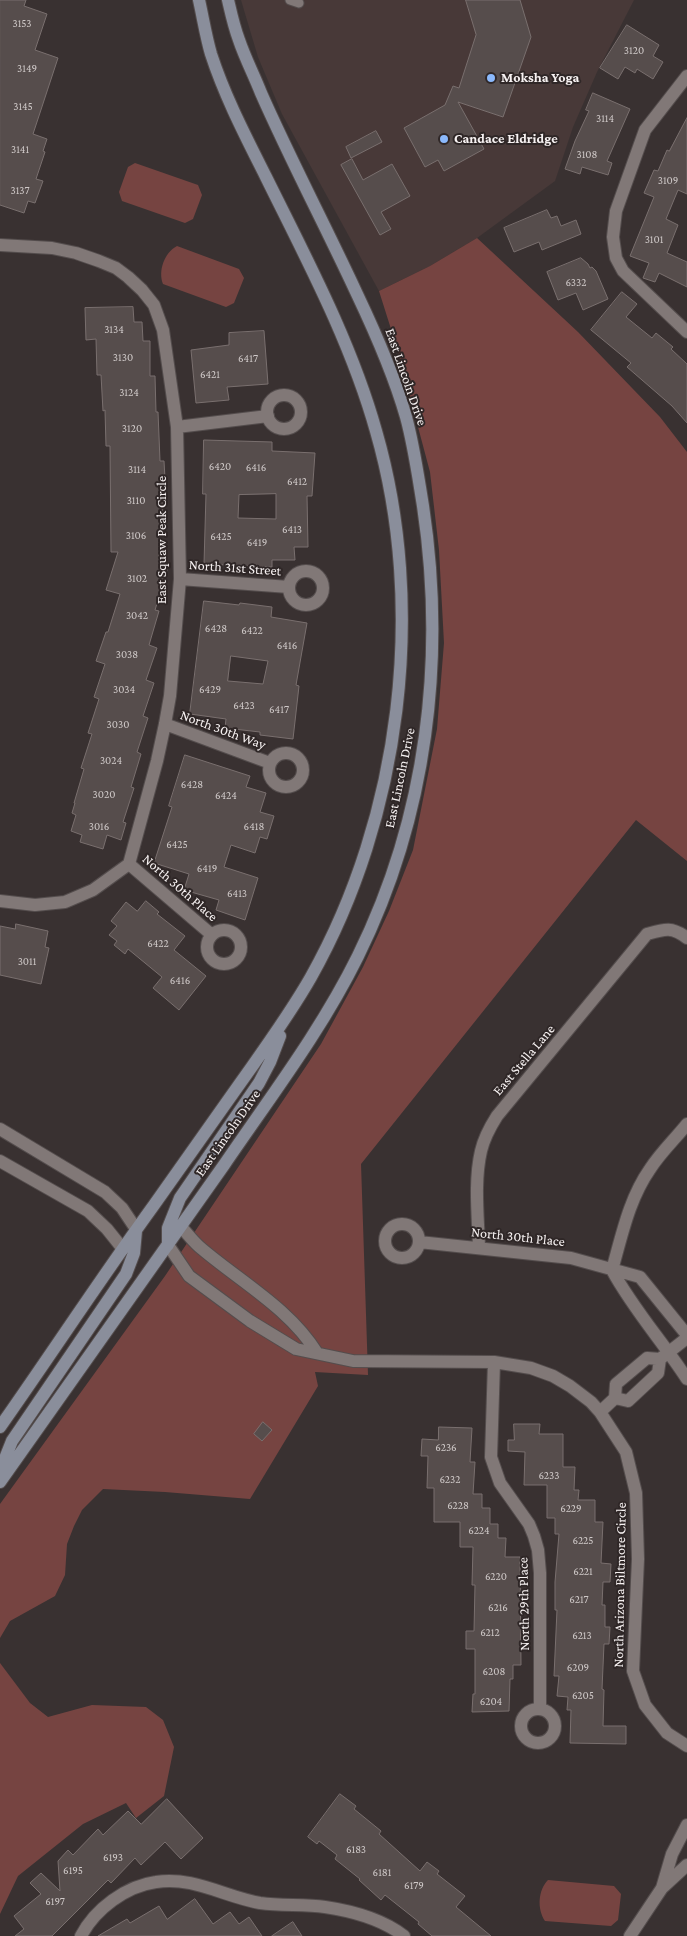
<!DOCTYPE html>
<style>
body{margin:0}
canvas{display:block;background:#393131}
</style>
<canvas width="687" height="1936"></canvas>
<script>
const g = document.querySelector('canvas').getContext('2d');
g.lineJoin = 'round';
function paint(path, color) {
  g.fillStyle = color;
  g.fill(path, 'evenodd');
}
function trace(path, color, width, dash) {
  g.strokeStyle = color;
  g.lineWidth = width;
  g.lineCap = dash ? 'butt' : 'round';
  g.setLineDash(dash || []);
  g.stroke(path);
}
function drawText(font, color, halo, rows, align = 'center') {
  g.font = font + ' "Crimson Pro",serif';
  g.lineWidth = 4;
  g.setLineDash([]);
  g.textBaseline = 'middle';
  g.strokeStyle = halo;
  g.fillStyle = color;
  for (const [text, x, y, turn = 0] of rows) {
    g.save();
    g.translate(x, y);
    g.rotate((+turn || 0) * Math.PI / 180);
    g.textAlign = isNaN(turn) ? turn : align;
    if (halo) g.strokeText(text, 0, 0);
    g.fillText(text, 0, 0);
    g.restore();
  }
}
paint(new Path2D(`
 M241 0H634L597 72 573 127 555 181 477 238 430 266 379 291 282 114 258 57Z`), '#483938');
paint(new Path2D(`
 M135 163 198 185 202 195 193 219 185 223 122 201 119 192 128 167Z
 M477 238 578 332 660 417 687 452V861L636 820 361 1164 368 1375 315 1372 318 1386 250 1499 165 1492 103 1489 82 1510 74 1526 67 1544 65 1575 55 1596 10 1621 0 1638V1504L165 1276 321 1044 363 967 389 911 413 850 437 729 444 643 439 550 430 472 397 348 379 291 430 266Z
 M177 246 239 269 244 278 234 303 226 307 163 284C158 271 164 253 177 246Z
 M0 1663 30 1703 48 1717 92 1705 146 1707 163 1720 174 1747 164 1796 136 1818 126 1803 83 1824 18 1876 0 1914Z
 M548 1880 614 1886 621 1894 618 1920 611 1926 545 1921C537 1909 538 1890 548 1880Z`), '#764441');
const building = new Path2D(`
 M0 0H26L24 6 47 14 35 50 58 58 33 134 47 139 43 151 45 152 36 179 43 181 35 203 28 201 24 213 0 205Z
 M466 0H520L531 37 503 117 458 102 484 149 444 171 438 160 425 167 404 128 445 105 453 86 459 88 476 35Z
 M627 25 659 45 653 56 663 62 653 79 637 69 635 73 625 67 618 79 600 68Z
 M593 93 630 109 607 161 612 163 608 175 582 167 580 174 565 169 575 141 589 111 586 110Z
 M687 118V194L678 190 666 219 678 225 667 253 687 262V287L659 273 655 282 643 278 649 263 630 256 654 197 644 193 654 170 658 171 667 150 669 151Z
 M376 131 382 142 351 158 346 147Z
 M352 159 363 180 392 164 410 196 381 212 391 229 380 235 341 165Z
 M547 210 551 218 557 216 561 226 576 220 581 234 542 250 539 242 514 252 504 228Z
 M581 258 588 264 590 268 592 267 596 271 608 299 583 310 576 293 558 300 547 272Z
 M622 292 637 304 626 317 652 338 656 333 673 347 671 349 687 364V423L672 406 627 367 631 363 591 330Z
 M133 307 134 322H142L143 341H150V376H155L156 412H158L160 461H164L165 479 162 517H160L159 564 168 567 155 610 159 611 149 645 157 648 146 680 154 683 143 716 148 718 137 752 141 754 131 787 134 788 123 822 126 823 121 840 107 835 103 849 80 842 82 835 71 831 76 815 72 813 75 803H74L84 769 81 768 92 734 88 733 99 699 94 697 105 664 96 661 106 632H108L120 594 106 590 118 552H111L110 446H106L105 410 103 411 101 375H97L96 339 86 340 85 308Z
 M264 331 268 384 227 387 229 400 196 403 191 350 229 345V333Z
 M204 440 272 442V451L315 453 312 496H307L308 547H294L295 560H272V567L204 564 206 494H203ZM276 494V519L238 518 239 495Z
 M204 601 239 605 240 603 272 607 271 617 307 623 296 685 299 686 293 739 260 735V732L225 728 226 719 190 714ZM231 656 268 661 263 684 228 681Z
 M185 755 250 776 246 787 266 793 260 812 274 816 267 839 260 837 255 853 231 845 224 867 258 878 245 920 216 910 219 900 184 890 189 874 154 863 172 807 169 806Z
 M146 901 159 912 157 914 185 936 174 950 206 976 179 1010 153 988 162 977 128 949 125 954 114 945 117 941 109 935 117 926 111 921 126 902 137 911Z
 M16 924 48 931 45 947 49 948 41 984 0 975V926L15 929Z
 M263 1422 272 1430 262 1441 254 1434Z
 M514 1424H540L539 1434H563V1467H575L574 1490H579L578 1500H595V1522H603L601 1563 611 1564 610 1582H603L602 1605H605V1627H610L609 1644H604L602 1689 604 1690 603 1726H626V1744L570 1743 571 1710H567L568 1697 557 1696 559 1676H554L557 1610H555V1582L559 1534H555V1518H547V1485H524L525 1452 508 1451V1440H514Z
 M439 1427 472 1428 470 1462H475L473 1494H482V1508H490V1524H498V1538H506L505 1557H520L521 1665H513V1679H510L509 1711 472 1712 473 1694H475V1649H466V1631H474L475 1585H472L473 1547H460V1522H434V1488H427L428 1456H421L422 1439 438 1440Z
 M340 1794 356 1806 354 1809 381 1831 379 1834 420 1871 427 1862 439 1871 437 1874 465 1896 456 1907 491 1936H432L418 1924 419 1922 385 1895 381 1900 359 1880 360 1879 335 1859 337 1855 319 1841 317 1844 308 1837Z
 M167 1799 203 1838 181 1859 165 1842 141 1865 135 1858 111 1883 108 1880 52 1936H15L24 1929 14 1916 41 1894 30 1883 41 1873 60 1891 58 1861 68 1850 73 1855 98 1829 103 1835 128 1811 141 1824Z
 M195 1899 213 1924 230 1912 239 1924 249 1917 262 1936H98L127 1919 130 1923 159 1906 167 1919Z
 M293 1922 302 1936H272Z`);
paint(building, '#564d4c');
trace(building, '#796f6e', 1);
const service = new Path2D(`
 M290 0 299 3`);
const minor = new Path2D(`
 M687 76 645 130 616 211 613 237 616 258 623 271 687 332
 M0 245 52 248 76 253 99 261 116 268 128 277 142 290 154 305 163 330 177 427 180 579 170 696 165 724 157 761 129 864 93 890 65 902 35 905 0 901
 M267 412a17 17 0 1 1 34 0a17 17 0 1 1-34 0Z
 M177 427 268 416
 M289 588a17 17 0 1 1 34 0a17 17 0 1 1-34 0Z
 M180 579 289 587
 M165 724 270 763
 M269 770a17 17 0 1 1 34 0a17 17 0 1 1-34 0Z
 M129 864 212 935
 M207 947a17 17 0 1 1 34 0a17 17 0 1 1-34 0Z
 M0 1129 105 1192 122 1208 136 1229
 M0 1161 88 1211 107 1229 123 1249
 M385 1241a17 17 0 1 1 34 0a17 17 0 1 1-34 0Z
 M181 1227C188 1234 194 1243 202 1249 241 1282 290 1309 317 1353
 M419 1242 571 1258 640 1277 687 1335
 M168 1245 189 1276 250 1321 296 1349 353 1361 494 1362 531 1368 553 1376 570 1386 591 1402 600 1412 626 1452 636 1493 638 1559 633 1671 645 1705 667 1733 687 1746
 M479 1247C478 1216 474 1181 481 1151 484 1138 490 1127 497 1116L647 934C664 929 672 926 687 938
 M612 1270C622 1235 629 1199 650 1169 660 1153 675 1139 687 1124
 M612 1270C633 1309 663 1342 687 1379
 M494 1362 491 1457 500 1483 529 1524 534 1536 538 1550 540 1573V1709
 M615 1398 628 1401 658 1373 660 1359
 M600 1412 615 1398 616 1384 647 1358 660 1359 687 1338
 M521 1726a17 17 0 1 1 34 0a17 17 0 1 1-34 0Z
 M662 1888 672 1854 687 1825
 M81 1936C95 1909 126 1886 156 1882 193 1876 225 1897 260 1903 282 1906 304 1904 325 1907 352 1911 382 1919 404 1936
 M630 1936 662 1888 687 1865`);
const secondary = new Path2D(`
 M168 1245V1228L180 1198 259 1083 270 1062 280 1036
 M0 1427C52 1353 101 1278 154 1205 183 1164 212 1123 241 1082 265 1048 290 1014 311 977 401 817 427 607 376 431 351 342 307 260 266 177 246 137 225 97 211 54 206 37 203 18 199 0
 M0 1471 12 1441 126 1274 134 1253 136 1231
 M0 1482C74 1376 150 1271 224 1165 271 1096 321 1031 358 956 427 816 446 659 423 506 418 476 414 446 406 417 394 375 376 334 357 294 326 227 291 161 261 93 254 75 245 58 239 40 234 27 231 13 228 0`);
trace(service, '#544d4d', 11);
trace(minor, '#544d4d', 14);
trace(secondary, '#544d4d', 14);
trace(service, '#817877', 9);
trace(minor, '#817877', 12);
trace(secondary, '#8a8e9b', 12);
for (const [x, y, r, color] of [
 [491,78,5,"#8bb9fc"],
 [444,139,5,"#8bb9fc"]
]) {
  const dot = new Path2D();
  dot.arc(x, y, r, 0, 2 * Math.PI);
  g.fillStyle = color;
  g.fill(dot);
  trace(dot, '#2f2727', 2);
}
drawText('11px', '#cfc9c8', null, [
 ["3153",22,24],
 ["3120",634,51],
 ["3149",27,69],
 ["3145",23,107],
 ["3114",605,119],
 ["3141",20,150],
 ["3108",587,155],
 ["3109",668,181],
 ["3137",20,191],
 ["3101",654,240],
 ["6332",576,283],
 ["3134",114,330],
 ["3130",123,358],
 ["6417",248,359],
 ["6421",210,375],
 ["3124",129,393],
 ["3120",132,429],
 ["6420",220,467],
 ["6416",256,468],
 ["3114",137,470],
 ["6412",297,482],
 ["3110",136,501],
 ["6413",292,530],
 ["3106",136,536],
 ["6425",221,537],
 ["6419",257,543],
 ["3102",137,579],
 ["3042",137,616],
 ["6428",216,629],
 ["6422",252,631],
 ["6416",287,646],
 ["3038",127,655],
 ["3034",124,690],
 ["6429",210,690],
 ["6423",244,706],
 ["6417",279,710],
 ["3030",118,725],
 ["3024",111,761],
 ["6428",192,785],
 ["3020",104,795],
 ["6424",226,796],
 ["3016",99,827],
 ["6418",254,827],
 ["6425",177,845],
 ["6419",207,869],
 ["6413",237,894],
 ["6422",158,944],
 ["3011",27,962],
 ["6416",180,981],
 ["6236",446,1448],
 ["6233",549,1476],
 ["6232",450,1480],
 ["6228",458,1506],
 ["6229",571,1509],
 ["6224",479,1531],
 ["6225",583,1541],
 ["6221",583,1572],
 ["6220",496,1577],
 ["6217",579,1600],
 ["6216",498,1608],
 ["6212",490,1633],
 ["6213",582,1636],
 ["6209",578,1668],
 ["6208",494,1672],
 ["6205",583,1696],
 ["6204",491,1702],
 ["6183",356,1850],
 ["6193",113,1858],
 ["6195",73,1871],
 ["6181",382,1873],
 ["6179",414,1886],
 ["6197",55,1902]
]);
drawText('bold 14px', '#f7f2f2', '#2f2727', [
 ["Moksha Yoga",501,78],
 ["Candace Eldridge",454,139]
], 'left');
drawText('14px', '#f7f2f2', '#2f2727', [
 ["East Lincoln Drive",406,377,71],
 ["East Squaw Peak Circle",162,540,-90],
 ["North 31st Street",235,568,4],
 ["North 30th Way",223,730,20],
 ["East Lincoln Drive",400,778,-78],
 ["North 30th Place",180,888,41],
 ["East Stella Lane",524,1060,-50],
 ["East Lincoln Drive",228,1133,-55],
 ["North 30th Place",518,1237,6],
 ["North Arizona Biltmore Circle",620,1585,-89],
 ["North 29th Place",524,1604,-91]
]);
</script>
